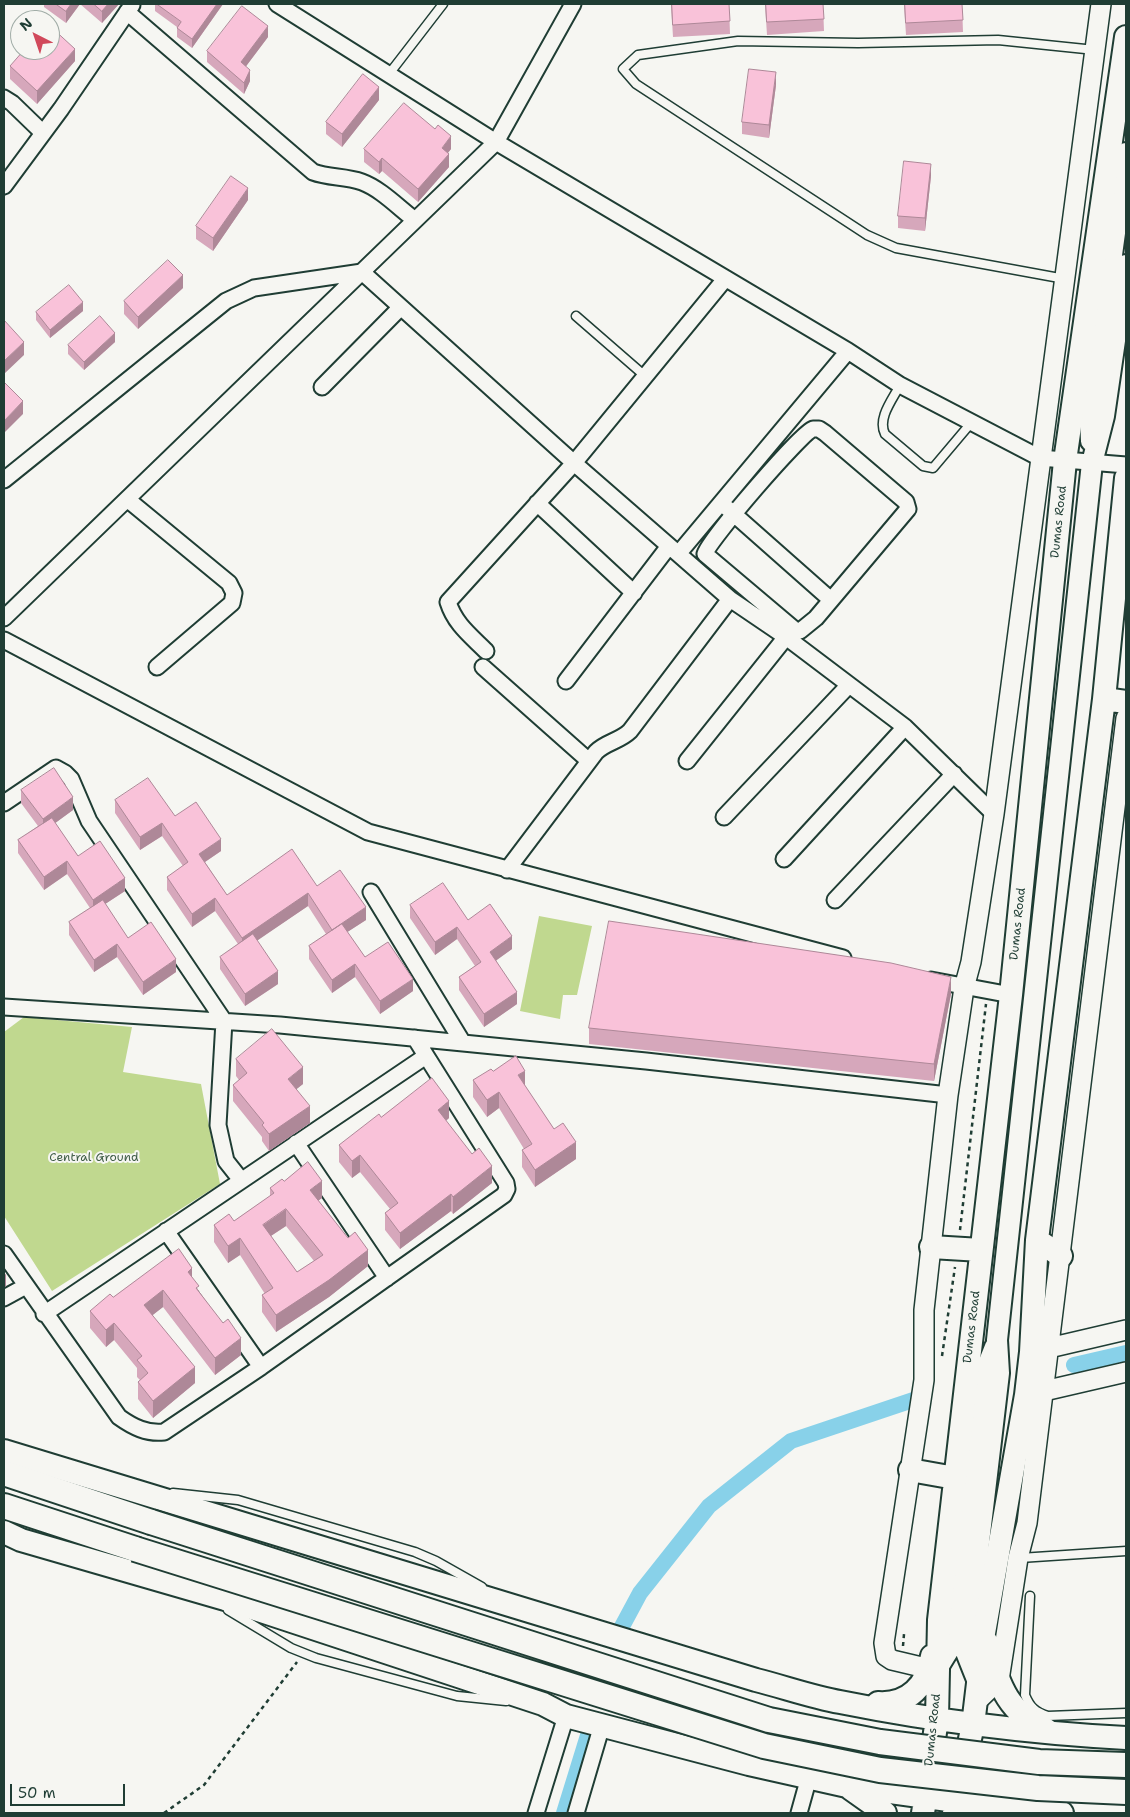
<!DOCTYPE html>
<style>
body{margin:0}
#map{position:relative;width:1130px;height:1817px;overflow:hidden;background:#f6f6f2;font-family:"Shantell Sans",sans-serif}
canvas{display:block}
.frame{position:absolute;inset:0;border:5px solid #1f3d34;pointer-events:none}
.north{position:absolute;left:10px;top:10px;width:50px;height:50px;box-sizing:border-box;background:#f6f6f2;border:1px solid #a0aca6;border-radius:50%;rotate:319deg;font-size:14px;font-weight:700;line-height:20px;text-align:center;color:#1f3d34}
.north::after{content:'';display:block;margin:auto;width:18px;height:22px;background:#d1495b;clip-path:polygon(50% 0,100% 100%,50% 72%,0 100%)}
.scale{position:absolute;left:10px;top:1784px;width:115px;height:22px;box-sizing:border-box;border:2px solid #1f3d34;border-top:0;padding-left:6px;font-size:15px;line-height:18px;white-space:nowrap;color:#1f3d34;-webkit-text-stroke:4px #f6f6f2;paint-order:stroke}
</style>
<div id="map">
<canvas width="1130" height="1817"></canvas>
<div class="frame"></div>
<div class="north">N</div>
<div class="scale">50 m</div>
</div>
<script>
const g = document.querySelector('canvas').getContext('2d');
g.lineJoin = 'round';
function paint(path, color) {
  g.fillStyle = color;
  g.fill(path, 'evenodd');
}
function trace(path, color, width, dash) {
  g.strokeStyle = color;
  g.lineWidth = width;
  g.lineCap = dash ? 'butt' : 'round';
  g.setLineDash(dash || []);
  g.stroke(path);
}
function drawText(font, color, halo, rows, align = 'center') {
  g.font = font + ' "Shantell Sans",sans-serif';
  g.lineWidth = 4;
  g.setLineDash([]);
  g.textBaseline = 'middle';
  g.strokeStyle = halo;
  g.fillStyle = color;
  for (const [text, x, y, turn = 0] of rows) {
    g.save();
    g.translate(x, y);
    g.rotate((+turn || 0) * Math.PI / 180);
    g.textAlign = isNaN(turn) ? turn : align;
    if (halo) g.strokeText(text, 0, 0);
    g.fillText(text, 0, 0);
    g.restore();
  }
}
paint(new Path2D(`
 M539 916 592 926 577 995H563L560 1019 520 1011Z
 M24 1017 132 1027 123 1072 201 1084 220 1184 52 1291 4 1216V1032Z`), '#c0d88f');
trace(new Path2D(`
 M1074 1365 1126 1353
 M618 1634 640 1593 709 1506 791 1441 916 1399
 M564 1813 589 1732`), '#88d1e9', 16);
const service = new Path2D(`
 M389 74 443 4
 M1065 279 896 248 867 235 636 84 623 69 638 55 738 41 858 43 998 40 1095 50
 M576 316 645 376
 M900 385C893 399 877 418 885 434L923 466 933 468 971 423
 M173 1493 238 1500 415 1552 436 1561 482 1587
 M1020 1558 1126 1551
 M1030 1596 1025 1695C1030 1707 1035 1712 1048 1716L1126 1713
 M228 1610 291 1648 316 1658 457 1696 506 1701`);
const minor = new Path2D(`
 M277 4 496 142 848 351 900 385 1040 458 1126 465
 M127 12 313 172C329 178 345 176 362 182 381 189 399 208 415 220
 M4 98 12 103 43 133
 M4 186 61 109 132 5
 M322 387 400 308
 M813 429H819L825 433 906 502 908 509 816 618 800 631 795 630 705 554C708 541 801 433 813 429Z
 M4 480 226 301 254 288 362 272 574 463 730 599 786 637 905 727 994 814
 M127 499 229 583 234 593 232 603 157 667
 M537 503 634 593
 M727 508 831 600
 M679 553 848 351
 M4 618 496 142 573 4
 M4 640 368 832 843 958
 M486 651C470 635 455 624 448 602L574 463 725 279
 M483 667 589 761
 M566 681 669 546
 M687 761 786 637
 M4 803 56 768 65 773 71 779 89 821 224 1021 218 1125 226 1161 241 1180
 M724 817 849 685
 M784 859 905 727
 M507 870 596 752C606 742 620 741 630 731L730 599
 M371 892 463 1043
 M835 900 954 774
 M931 980 1011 995
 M4 1007 280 1025 646 1061 948 1095
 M296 1143 387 1278
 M166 1231 261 1367
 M4 1254 119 1417C133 1427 147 1434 164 1432L261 1367 504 1195 507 1189 506 1183 415 1038
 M4 1298 26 1286
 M44 1314 426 1056
 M536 1813 566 1716
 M576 1813 602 1725
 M799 1813 809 1777`);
const tertiary = new Path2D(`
 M1049 1348 1126 1330
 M1044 1391 1126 1372
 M930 1669 892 1660 886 1656 884 1643 924 1380V1310L948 1095 964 988 971 962 994 814 1101 4
 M975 1703 999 1680 1018 1558 1027 1523 1126 718`);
const secondary = new Path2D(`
 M1091 441 1090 415 1126 153
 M940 1664 948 1651 985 1372 995 1347
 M978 1682 966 1652 999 1373 997 1340 1092 463 1104 416 1126 265`);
const primary = new Path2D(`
 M1104 699 1126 702
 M1037 1240 1061 1256
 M931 1247 981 1250
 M4 1451 756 1680C784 1687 812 1697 840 1702 935 1721 1030 1733 1126 1738
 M910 1470 955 1478
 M4 1532 21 1540 225 1599 543 1704 566 1716 749 1764 847 1786 1034 1812 1062 1813
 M986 1641C999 1682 1004 1711 1047 1730
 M878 1703C909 1705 927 1685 932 1656
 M851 1789 885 1813
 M923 1813 937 1719 939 1620 1011 995 1065 461 1126 37
 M954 1813 973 1725 984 1633 1026 1395 1031 1352 1037 1240 1104 699 1126 478`);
const trunk = new Path2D(`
 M4 1473 151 1522
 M4 1506 135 1549`);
trace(service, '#1f3d34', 11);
trace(minor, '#1f3d34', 19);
trace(tertiary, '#1f3d34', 22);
trace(secondary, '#1f3d34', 24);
trace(primary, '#1f3d34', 26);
trace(trunk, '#1f3d34', 28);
trace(new Path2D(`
 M960 1230 986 1004
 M942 1356 955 1267
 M903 1646 904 1634
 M164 1813 204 1785 297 1662`), '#1f3d34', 2.5, [4, 4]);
trace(service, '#f6f6f2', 8);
trace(minor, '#f6f6f2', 15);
trace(tertiary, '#f6f6f2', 19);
trace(secondary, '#f6f6f2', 20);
trace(primary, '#f6f6f2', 22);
trace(trunk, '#f6f6f2', 24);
const trunkBridge = new Path2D(`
 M151 1522 769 1720 880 1742 1039 1762 1126 1765
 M135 1549 764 1746 880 1770 1038 1788 1126 1792`);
trace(trunkBridge, '#1f3d34', 28, []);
trace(trunkBridge, '#f6f6f2', 24);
paint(new Path2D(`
 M44 4H80L66 23 44 7Z
 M80 4H119L102 23Z
 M155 4H223L192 48 177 37V27L155 11Z
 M671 4H729L730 34 673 37Z
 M765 4H823L824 31 767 35Z
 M904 4H962L963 32 906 35Z
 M268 37 246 66 250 81 244 94 207 62V51Z
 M75 61 37 104 10 79V66Z
 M776 85 769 138 742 134V122Z
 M379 100 342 147 326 134V122Z
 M364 149H451L448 153 449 167 418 202 382 171 379 174 364 162Z
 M931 176 925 231 898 228V216Z
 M248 200 213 251 196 239V226Z
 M183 288 138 329 124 314V301Z
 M83 311 50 338 36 320V312Z
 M115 342 84 370 68 354V345Z
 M21 790 73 810 55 823 78 856 125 891 105 904 128 938 176 972 143 995 117 957 94 972 69 935V922L90 908 67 874 44 890 18 853V840L38 826 21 803Z
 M115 800 175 816 221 851 205 862 227 895 317 886 366 920 347 932 365 957 413 991 380 1014 355 977 332 993 309 959V946L326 934 308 906 257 940 278 984 245 1006 220 969V957L238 944 215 911 192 927 167 890V877L183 866 162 836 140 850 115 813Z
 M410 905 468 920 512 949 496 960 517 1004 484 1027 459 990V977L475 966 457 939 435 955 410 918Z
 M951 994 934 1081 589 1044V1028Z
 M236 1059 303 1084 296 1089 310 1123 269 1151 262 1141V1137L233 1101V1085L239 1080 236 1076Z
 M493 1071 525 1086 554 1129 576 1159 535 1187 522 1167V1150L524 1149 499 1108 487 1117 473 1097V1080Z
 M381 1117 449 1118 446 1121 492 1183 453 1214 451 1211 400 1249 385 1230V1213L390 1209 360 1172 352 1178 339 1162V1145Z
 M284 1181 322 1198 318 1200 368 1266 329 1297 276 1332 262 1312V1295L265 1294 240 1255 228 1263 214 1242V1225L234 1221 270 1196V1188ZM286 1226 314 1261 297 1272 271 1236Z
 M192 1277 199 1292 241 1355 215 1375 163 1307 152 1315 195 1383 153 1418 138 1399V1382L140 1380 137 1377V1368L114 1340 106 1347 90 1328V1311L113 1297Z`), '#d6a7bb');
paint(new Path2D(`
 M71 4H80L66 23V11Z
 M108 4H119L102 23V11Z
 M217 4H223L192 48V39Z
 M268 26V37L241 73V62Z
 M75 49V61L37 104V91Z
 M250 70V81L244 94V83Z
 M776 72V85L769 138V125Z
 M379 87V100L342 147V134Z
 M451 136V149L442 160V148Z
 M449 154V167L418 202V189Z
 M382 158V171L379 174V162Z
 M931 164V176L925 231V218Z
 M248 188V200L213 251V238Z
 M183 275V288L138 329V317Z
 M83 302V311L50 338V330Z
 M115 333V342L84 370V362Z
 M24 342V355L4 374V361Z
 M23 401V414L4 433V421Z
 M73 797V810L43 832V819Z
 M162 823V836L140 850V837Z
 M221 839V851L199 866V854Z
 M67 861V874L44 890V877Z
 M125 878V891L93 912V900Z
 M308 893V906L242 951V938Z
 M215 898V911L192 927V914Z
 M366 907V920L332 942V930Z
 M457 927V939L435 955V942Z
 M512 936V949L490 965V952Z
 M117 944V957L94 972V960Z
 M176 959V972L143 995V982Z
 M355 964V977L332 993V980Z
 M278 971V984L245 1006V994Z
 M951 977V994L934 1081V1064Z
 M413 979V991L380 1014V1001Z
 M517 992V1004L484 1027V1014Z
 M303 1067V1084L288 1096V1079Z
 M525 1071V1088L518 1075Z
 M499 1092V1108L487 1117V1100Z
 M449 1101V1118L438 1127V1110Z
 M310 1106V1123L269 1151V1134Z
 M576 1142V1159L535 1187V1170Z
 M360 1155V1172L352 1178V1161Z
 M492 1166V1183L453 1214V1197Z
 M322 1181V1198L310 1207V1190Z
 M451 1194V1211L400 1249V1233Z
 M286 1209V1226L263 1241V1225Z
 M240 1238V1255L228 1263V1246Z
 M368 1250V1266L329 1297 276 1332V1315Z
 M192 1268V1285L188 1272Z
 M6 1274V1286L4 1288V1275Z
 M163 1290V1307L144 1322V1305Z
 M114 1323V1340L106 1347V1330Z
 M241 1338V1355L215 1375V1358Z
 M195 1367V1383L153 1418V1401Z`), '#ae8898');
const building = new Path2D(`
 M56 4H71L66 11Z
 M94 4H108L102 11Z
 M157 4H217L192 39 177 28 181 22Z
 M672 4H729L730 21 673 25Z
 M766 4H823L824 19 767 22Z
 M905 4H962L963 20 906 23Z
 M242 6 268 26 241 62 250 70 244 83 207 51Z
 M36 14 43 20H30Z
 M50 26 75 49 37 91 10 66 24 50H50Z
 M749 69 776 72 769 125 742 122Z
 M363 74 379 87 342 134 326 122Z
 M404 103 435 129 438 125 451 136 442 148 449 154 418 189 382 158 379 162 364 149Z
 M904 161 931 164 925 218 898 216Z
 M231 176 248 188 213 238 196 226Z
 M168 260 183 275 138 317 124 301Z
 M69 285 83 302 50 330 36 312Z
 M100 316 115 333 84 362 68 345Z
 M4 320 24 342 4 361Z
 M4 382 23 401 4 421Z
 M54 768 73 797 43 819 21 790Z
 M148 778 175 816 196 802 221 839 199 854 227 895 292 849 317 886 340 870 366 907 332 930 308 893 242 938 215 898 192 914 167 877 188 862 162 823 140 837 115 800Z
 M52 818 78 856 100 841 125 878 93 900 67 861 44 877 18 840Z
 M443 883 468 920 490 904 512 936 490 952 517 992 484 1014 459 977 481 962 457 927 435 942 410 905Z
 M103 900 128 938 151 922 176 959 143 982 117 944 94 960 69 922Z
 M609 921 891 963 951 977 934 1064 589 1028Z
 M342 924 365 957 388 942 413 979 380 1001 355 964 332 980 309 946Z
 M253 934 278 971 245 994 220 957Z
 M272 1029 303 1067 288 1079 310 1106 269 1134 262 1125 264 1123 233 1085 247 1073 236 1059Z
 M516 1056 525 1071 518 1075 554 1129 563 1123 576 1142 535 1170 522 1150 532 1144 499 1092 487 1100 473 1080 491 1069 493 1071Z
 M432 1078 449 1101 438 1110 472 1154 479 1148 492 1166 453 1197 451 1194 400 1233 385 1213 398 1203 360 1155 352 1161 339 1145 379 1114 381 1117Z
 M308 1162 322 1181 310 1190 348 1238 355 1232 368 1250 329 1280 276 1315 262 1295 273 1288 240 1238 228 1246 214 1225 229 1214 234 1221 274 1193 270 1188 282 1179 284 1181ZM286 1209 323 1255 297 1272 263 1225Z
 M179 1249 192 1268 188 1272 199 1286 196 1288 223 1323 228 1319 241 1338 215 1358 163 1290 144 1305 195 1367 153 1401 138 1382 148 1373 137 1360 142 1356 114 1323 106 1330 90 1311 110 1294 113 1297Z`);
paint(building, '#f9c2d9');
trace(building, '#ae8898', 1);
drawText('12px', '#1f3d34', '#f6f6f2', [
 ["Dumas Road",1059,522,-84],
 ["Dumas Road",1018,924,-84],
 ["Dumas Road",972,1327,-83],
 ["Dumas Road",933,1730,-84]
]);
drawText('12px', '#3f5c46', '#f6f6f2', [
 ["Central Ground",94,1158]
]);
</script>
